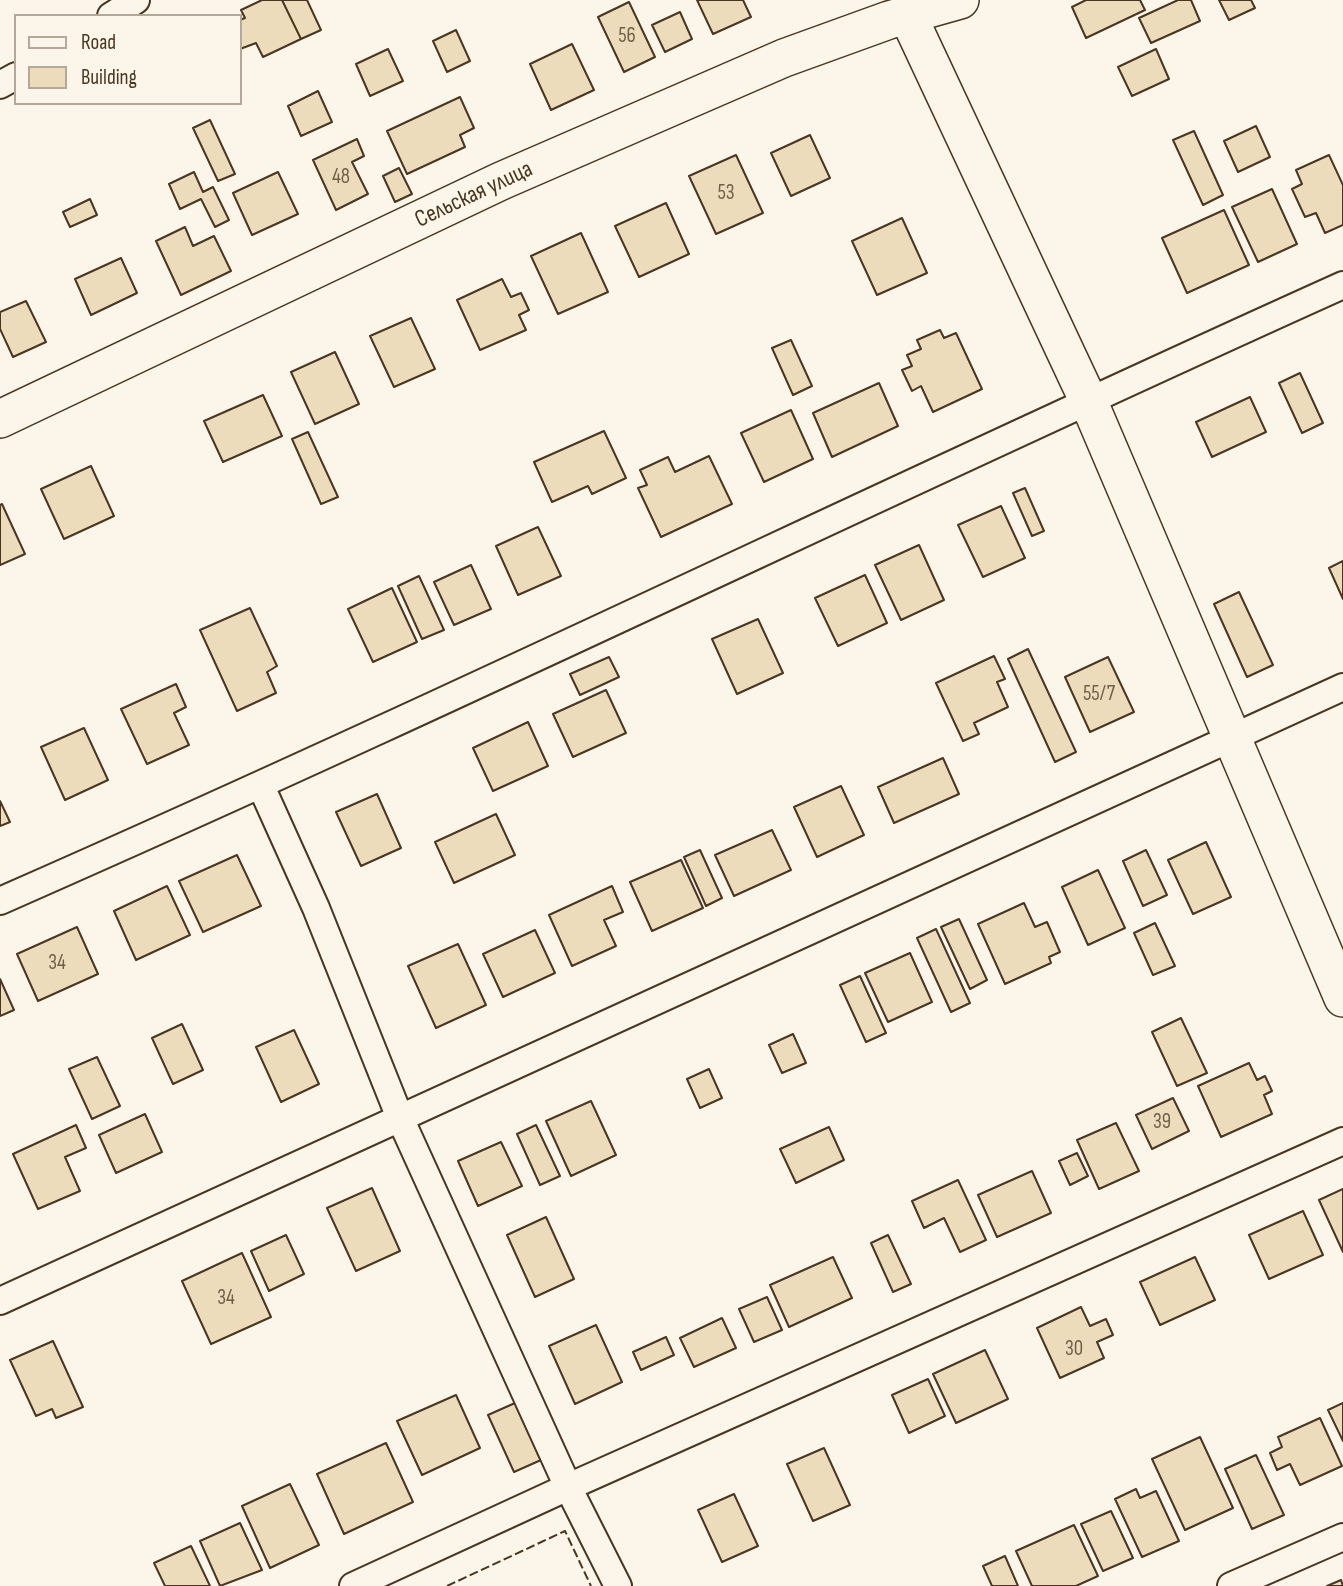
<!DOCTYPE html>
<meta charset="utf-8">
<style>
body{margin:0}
#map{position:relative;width:1343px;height:1586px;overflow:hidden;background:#fbf6e9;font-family:"Sofia Sans Condensed",sans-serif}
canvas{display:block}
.legend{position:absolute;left:14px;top:14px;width:228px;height:91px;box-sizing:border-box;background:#fbf6e9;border:2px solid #b4a999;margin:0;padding:9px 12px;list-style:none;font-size:21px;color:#4a3520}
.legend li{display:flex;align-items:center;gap:14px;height:35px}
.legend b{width:35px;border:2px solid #b4a999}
</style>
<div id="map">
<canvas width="1343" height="1586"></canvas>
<ul class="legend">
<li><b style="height:9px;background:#fbf6e9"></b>Road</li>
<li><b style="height:19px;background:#ecdcbc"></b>Building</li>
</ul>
</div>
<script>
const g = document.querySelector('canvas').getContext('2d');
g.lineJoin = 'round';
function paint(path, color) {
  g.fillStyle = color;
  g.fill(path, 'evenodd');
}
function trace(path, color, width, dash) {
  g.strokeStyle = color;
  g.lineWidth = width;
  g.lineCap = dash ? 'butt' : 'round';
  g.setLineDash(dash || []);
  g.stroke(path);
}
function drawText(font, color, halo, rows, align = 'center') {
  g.font = font + ' "Sofia Sans Condensed",sans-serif';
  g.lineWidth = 5;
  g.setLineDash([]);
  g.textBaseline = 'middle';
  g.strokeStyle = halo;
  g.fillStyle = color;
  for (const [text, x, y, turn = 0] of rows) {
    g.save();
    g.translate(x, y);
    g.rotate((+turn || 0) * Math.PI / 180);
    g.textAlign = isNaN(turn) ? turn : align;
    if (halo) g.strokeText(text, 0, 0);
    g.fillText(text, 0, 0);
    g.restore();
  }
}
const building = new Path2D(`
 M262 0H282L301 39 263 57 256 43 240 49V20L245 18 241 10Z
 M282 0H307L321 30 301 39Z
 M697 0H743L751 17 713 34Z
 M1086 0H1140L1145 10 1086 38 1072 7Z
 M1178 0H1191L1200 21 1151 43 1139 18Z
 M1219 0H1251L1255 8 1229 20Z
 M629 2 655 57 624 72 598 17Z
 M680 12 692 39 665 52 652 25Z
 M456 30 470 61 447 72 433 41Z
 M572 44 594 90 551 110 530 64Z
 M388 49 403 81 370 96 356 64Z
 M1156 49 1169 79 1132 96 1118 67Z
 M318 91 332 122 301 136 288 106Z
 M460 97 474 128 460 135 465 147 407 174 387 131Z
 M210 120 235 174 218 181 193 128Z
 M1256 126 1270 157 1238 172 1224 141Z
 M1194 131 1223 195 1203 205 1173 140Z
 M810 135 830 178 791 196 771 153Z
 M357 139 364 156 352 162 368 194 336 210 313 160Z
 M736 155 763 213 716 234 689 176Z
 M1329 155 1343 185V225L1325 233 1316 213 1305 217 1292 189 1302 184 1296 170Z
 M399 168 412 194 395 202 383 176Z
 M194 172 203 192 213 187 229 220 215 227 201 199 180 209 169 184Z
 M278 172 298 214 252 235 233 193Z
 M1272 189 1297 244 1258 262 1232 207Z
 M90 199 97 215 70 227 63 212Z
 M666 203 689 254 639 277 615 226Z
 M1224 210 1249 265 1187 293 1162 238Z
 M902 218 927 273 877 295 852 241Z
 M185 227 193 246 214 236 231 271 181 295 156 241Z
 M581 233 608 292 558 314 531 256Z
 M121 258 137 293 91 315 75 279Z
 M502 279 511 297 521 293 529 310 519 315 526 330 480 350 457 300Z
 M26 301 46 342 13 357 0 329V312Z
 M411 318 435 369 394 387 370 336Z
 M940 330 944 338 956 333 982 389 933 412 921 386 912 391 902 370 912 366 907 355 921 349 917 340Z
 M791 340 812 386 793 395 772 348Z
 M335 352 359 404 315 424 291 372Z
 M1300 373 1323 423 1302 433 1279 383Z
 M879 383 898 426 832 457 813 413Z
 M263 395 282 436 223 462 204 421Z
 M1250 397 1266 432 1212 457 1196 422Z
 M791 410 813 459 764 482 741 433Z
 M604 431 626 478 592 494 588 486 552 502 534 462Z
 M308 432 338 497 321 504 292 439Z
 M709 456 732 504 661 537 638 488 647 485 640 470 668 457 675 472Z
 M91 466 114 516 64 539 41 489Z
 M1025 488 1044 531 1032 536 1013 493Z
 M2 504 25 554 0 565V505Z
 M1001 506 1025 558 983 577 958 525Z
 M538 527 561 576 518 595 496 546Z
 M919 545 944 600 901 620 875 565Z
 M1343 561V599L1329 568Z
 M471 565 491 609 454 625 434 582Z
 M865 575 887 623 838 646 815 598Z
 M419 576 444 630 422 639 398 586Z
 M392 588 417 642 373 662 348 609Z
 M1239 592 1273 665 1247 677 1214 604Z
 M250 608 277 666 267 672 276 693 237 711 200 630Z
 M758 619 783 673 737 694 712 639Z
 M1028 649 1076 752 1055 762 1008 659Z
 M994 656 1005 679 997 682 1008 707 974 723 979 734 963 741 936 683Z
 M609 657 619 677 580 695 570 674Z
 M1108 657 1134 712 1090 732 1065 677Z
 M176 684 186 707 174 713 189 745 147 764 121 709Z
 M606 690 626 733 573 757 553 714Z
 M528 722 548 766 493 791 473 748Z
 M84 728 108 780 65 800 41 747Z
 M943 758 959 794 894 823 878 787Z
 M841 786 864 835 817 857 794 807Z
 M377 794 401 848 361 866 336 812Z
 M0 801 10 822 0 826Z
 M496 814 515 855 454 883 435 842Z
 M772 830 791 870 734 896 715 855Z
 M1206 842 1231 897 1193 914 1168 860Z
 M700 850 722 898 706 906 684 857Z
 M1146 850 1167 895 1143 906 1123 861Z
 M237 855 261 906 203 932 179 881Z
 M681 860 703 908 652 931 630 882Z
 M1098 870 1125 928 1088 945 1062 887Z
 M167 886 190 935 136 960 114 911Z
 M612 886 623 912 604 920 616 946 572 966 549 915Z
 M1024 903 1035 927 1047 922 1060 952 1049 957 1051 963 1005 984 978 924Z
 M959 919 987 980 970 989 941 927Z
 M1155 923 1175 966 1153 975 1134 933Z
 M77 927 98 974 38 1001 17 954Z
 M936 929 970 1003 951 1012 917 938Z
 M535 930 555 973 503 997 483 954Z
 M458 944 486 1005 436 1028 408 966Z
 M910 953 932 1002 888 1022 865 973Z
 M860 976 886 1033 866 1042 840 985Z
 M0 979 14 1010 0 1016Z
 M1181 1018 1207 1073 1177 1086 1152 1032Z
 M182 1024 203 1070 173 1084 152 1038Z
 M294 1030 319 1084 281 1102 256 1047Z
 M793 1034 806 1063 782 1073 769 1045Z
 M97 1057 120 1106 92 1119 69 1069Z
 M1249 1063 1257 1080 1265 1076 1272 1091 1264 1095 1272 1114 1221 1137 1198 1086Z
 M709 1069 722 1098 700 1108 687 1079Z
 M1173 1098 1189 1131 1152 1149 1136 1115Z
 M591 1101 616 1155 571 1176 546 1121Z
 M145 1114 162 1152 116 1173 99 1135Z
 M1116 1123 1139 1171 1099 1189 1077 1140Z
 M76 1125 86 1148 65 1157 80 1191 38 1209 13 1154Z
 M536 1125 560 1176 540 1185 517 1134Z
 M829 1127 844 1160 796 1183 780 1149Z
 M501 1142 522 1186 478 1206 458 1161Z
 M1077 1153 1088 1176 1070 1185 1059 1161Z
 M1032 1171 1051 1213 997 1237 978 1195Z
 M958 1180 986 1240 960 1252 944 1218 924 1228 912 1201Z
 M372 1188 400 1251 356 1271 327 1208Z
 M1343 1189V1252L1319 1200Z
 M1303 1211 1323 1255 1269 1279 1249 1235Z
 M546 1217 574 1279 535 1297 507 1235Z
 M286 1235 304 1274 269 1291 251 1251Z
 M888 1235 911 1284 893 1292 871 1243Z
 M242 1253 271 1317 211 1344 182 1281Z
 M833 1257 852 1298 789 1327 770 1285Z
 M1195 1257 1215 1300 1160 1325 1140 1282Z
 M767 1297 782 1330 754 1342 739 1309Z
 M1081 1307 1090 1326 1106 1319 1113 1335 1097 1342 1104 1358 1060 1378 1037 1328Z
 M722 1318 736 1348 694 1367 680 1338Z
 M596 1325 622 1382 575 1404 549 1346Z
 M666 1337 674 1355 641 1370 633 1352Z
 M53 1341 83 1407 56 1418 52 1409 36 1416 10 1360Z
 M985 1350 1008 1399 956 1423 933 1374Z
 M928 1379 945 1416 909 1433 892 1395Z
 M456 1395 480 1448 422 1475 397 1421Z
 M515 1403 541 1460 514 1472 488 1415Z
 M1343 1403V1441L1328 1410Z
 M1320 1418 1342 1466 1300 1485 1290 1464 1277 1470 1270 1453 1282 1447 1278 1437Z
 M1200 1437 1233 1508 1185 1530 1152 1459Z
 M386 1443 413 1502 344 1534 317 1474Z
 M824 1448 850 1505 813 1521 787 1464Z
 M1256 1455 1284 1515 1252 1529 1225 1469Z
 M290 1484 319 1545 270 1568 242 1506Z
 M1136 1489 1140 1498 1156 1491 1179 1541 1142 1557 1115 1499Z
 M734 1494 758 1546 722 1562 698 1510Z
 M1111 1511 1133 1558 1103 1571 1081 1524Z
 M240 1523 262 1570 220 1586 200 1541Z
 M1074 1525 1098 1576 1076 1586H1032L1016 1551Z
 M191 1546 210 1586H165L154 1563Z
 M1005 1556 1018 1586H992L983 1566Z
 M1341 1580 1343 1586H1327Z`);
paint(building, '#ecdcbc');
trace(building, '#4a3520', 2);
const street = new Path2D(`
 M111 16 136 0
 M0 85 16 76
 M261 786 316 908 400 1118 568 1487 618 1586
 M0 901C451 703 894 487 1343 285
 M0 1301 1343 687
 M353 1586 568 1487 1343 1141
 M1231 1586 1343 1537`);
const secondary = new Path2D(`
 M908 16 1088 400 1343 998
 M0 419 501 181 784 58 889 20 960 0`);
trace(street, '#4a3520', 30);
trace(secondary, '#4a3520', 40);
trace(street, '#fbf6e9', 26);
trace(secondary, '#fbf6e9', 37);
trace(new Path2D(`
 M447 1586 565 1531 591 1586`), '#4a3520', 2, [9, 3.5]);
drawText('21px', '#725f47', null, [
 ["56",627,37],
 ["48",341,178],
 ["53",726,194],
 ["55/7",1099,695],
 ["34",57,964],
 ["39",1162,1123],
 ["34",226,1299],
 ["30",1074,1350]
]);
drawText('24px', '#4a3520', '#fbf6e9', [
 ["Сельская улица",474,195,-25]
]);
</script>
